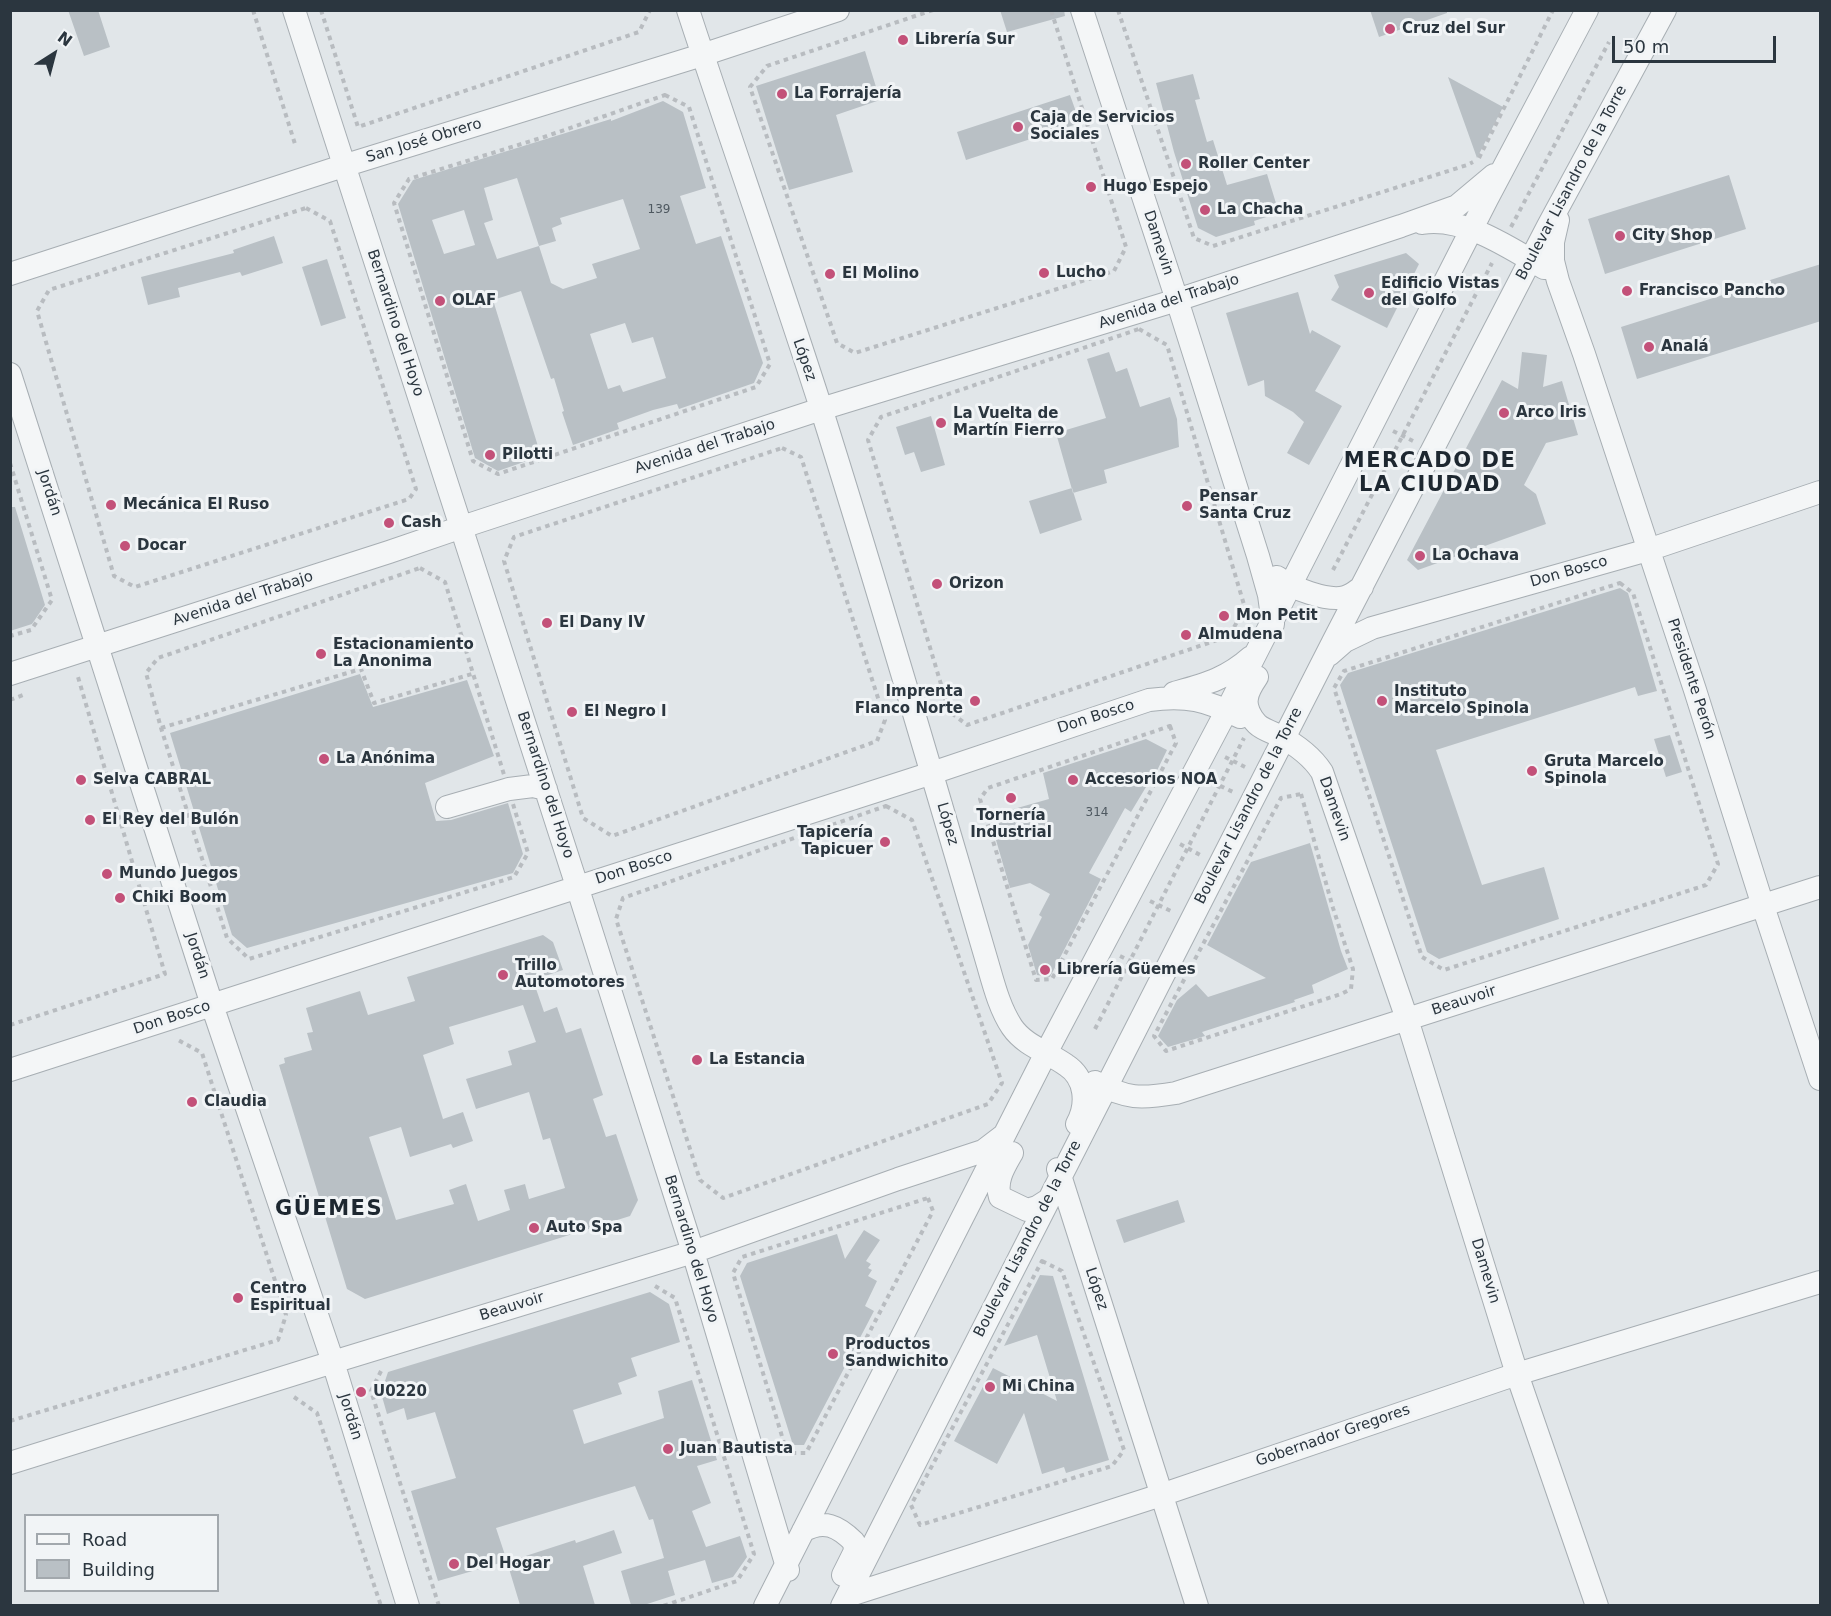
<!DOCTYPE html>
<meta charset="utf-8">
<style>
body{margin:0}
#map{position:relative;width:1831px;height:1616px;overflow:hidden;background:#e1e6e9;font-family:"DejaVu Sans",sans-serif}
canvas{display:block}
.frame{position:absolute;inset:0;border:12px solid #2b363f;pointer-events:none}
.legend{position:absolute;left:24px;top:1514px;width:195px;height:78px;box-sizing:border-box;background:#f1f4f6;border:2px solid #a2a8ad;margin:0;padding:8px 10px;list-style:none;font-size:18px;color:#2b363f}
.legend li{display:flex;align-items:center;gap:12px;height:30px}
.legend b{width:30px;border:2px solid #a2a8ad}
.north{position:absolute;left:24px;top:24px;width:60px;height:60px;-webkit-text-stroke:4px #f1f4f6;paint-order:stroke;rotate:36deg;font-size:16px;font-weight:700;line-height:24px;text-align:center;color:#2b363f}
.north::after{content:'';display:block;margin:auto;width:21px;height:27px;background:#2b363f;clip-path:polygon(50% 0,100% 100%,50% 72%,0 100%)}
.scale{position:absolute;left:1612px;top:36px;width:164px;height:27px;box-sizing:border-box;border:3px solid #2b363f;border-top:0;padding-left:8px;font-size:18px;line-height:21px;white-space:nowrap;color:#2b363f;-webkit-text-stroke:4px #f1f4f6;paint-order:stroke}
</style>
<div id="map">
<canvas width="1831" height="1616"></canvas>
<div class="frame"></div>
<ul class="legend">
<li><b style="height:8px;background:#f4f6f7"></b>Road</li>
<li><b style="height:16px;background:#b9c0c5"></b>Building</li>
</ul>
<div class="north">N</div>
<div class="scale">50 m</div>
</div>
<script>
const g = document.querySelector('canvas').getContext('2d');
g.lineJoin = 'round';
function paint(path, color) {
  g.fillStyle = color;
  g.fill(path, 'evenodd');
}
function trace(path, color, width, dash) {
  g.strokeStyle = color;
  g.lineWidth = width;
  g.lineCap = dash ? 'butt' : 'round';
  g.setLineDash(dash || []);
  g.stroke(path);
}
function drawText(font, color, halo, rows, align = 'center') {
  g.font = font + ' "DejaVu Sans",sans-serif';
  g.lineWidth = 6;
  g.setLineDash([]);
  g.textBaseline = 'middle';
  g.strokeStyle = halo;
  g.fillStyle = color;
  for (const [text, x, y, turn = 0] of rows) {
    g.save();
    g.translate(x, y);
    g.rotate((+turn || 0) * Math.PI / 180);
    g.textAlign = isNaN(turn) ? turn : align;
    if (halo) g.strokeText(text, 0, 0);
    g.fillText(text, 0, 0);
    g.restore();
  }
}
paint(new Path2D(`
 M68 10H98L110 47 84 56Z
 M1000 10H1064L1065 16 1007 32Z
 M1370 10H1447V13L1379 37Z
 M865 51 880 100 836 115 853 172 789 190 756 86Z
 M1193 74 1200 99 1195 100 1207 142 1213 140 1227 185 1267 174 1279 213 1254 221 1255 225 1216 237 1198 228 1174 152 1156 83Z
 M1448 77 1503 107 1477 158Z
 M1070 95 1080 123 966 160 957 132Z
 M663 101 683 112 706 188 680 196 696 244 721 236 763 363 754 383 679 409 677 404 653 410 617 423 619 429 573 445 562 412 564 411 554 378 551 379 521 291 493 300 541 456 498 471 475 458 398 204 413 180 611 119V121ZM517 178 539 246 497 259 484 223 493 220 484 188ZM623 199 640 249 592 264 597 278 563 289 551 283 539 246 556 241 552 228 562 224 560 218ZM464 210 475 245 444 254 432 220ZM625 323 632 343 653 337 666 378 623 392 620 385 608 389 590 334Z
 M1729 175 1746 229 1605 274 1588 219Z
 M274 236 283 263 242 276 240 272 178 288 180 297 148 305 141 277 234 253 233 250Z
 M1406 253 1419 264 1387 328 1331 300 1339 287 1334 275Z
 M327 259 346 318 321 326 302 267Z
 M1821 264V321L1637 379 1621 327Z
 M1298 292 1310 334 1312 330 1341 346 1315 391 1342 406 1309 465 1287 453 1304 422 1293 412 1265 396 1264 380 1248 386 1226 313Z
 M1109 352 1116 372 1127 368 1140 407 1170 397 1177 419 1179 447 1104 470 1107 483 1073 493 1056 433 1106 418 1087 359Z
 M1522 352 1547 355 1543 387 1562 381 1578 435 1546 443 1524 485 1536 494 1546 524 1418 570 1407 560 1502 380 1518 389Z
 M931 416 945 465 921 472 914 452 905 455 896 427Z
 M1072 488 1082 520 1040 534 1029 501Z
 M10 507H15L45 605 32 624 10 631Z
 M1620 588 1628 593 1657 691 1638 696 1635 687 1436 750 1482 885 1544 867 1559 919 1439 959 1427 952 1340 685 1348 673Z
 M360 674 373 707 467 680 494 756 425 783 436 821 451 820 508 803 523 854 513 873 247 948 232 935 170 733Z
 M1670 735 1682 772 1666 777 1654 739Z
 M1146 739 1167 750 1151 783 1149 782 1131 812 1125 808 1089 873 1101 879 1050 977 1037 975 1028 945 1042 917 1039 915 1050 894 1030 883 1010 888 989 816 1049 799 1043 773Z
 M1310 843 1341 951 1348 969 1312 985 1314 993 1294 1000 1295 1002 1202 1032 1205 1036 1168 1047 1158 1036 1177 1000 1196 984 1208 997 1266 978 1207 945 1251 862Z
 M543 935 553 942 563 970 533 980 544 1012 557 1007 566 1033 581 1028 603 1095 593 1099 606 1137 616 1134 638 1200 630 1216 365 1299 347 1289 279 1065 285 1063 284 1058 312 1050 307 1033 313 1032 306 1008 360 991 368 1015 415 1001 407 977ZM523 1005 536 1042 508 1051 512 1065 466 1079 476 1109 529 1092 543 1140 550 1138 565 1188 529 1199 525 1184 504 1190 510 1210 478 1221 466 1184 449 1190 454 1204 396 1220 369 1137 401 1127 410 1157 451 1144 453 1148 473 1141 463 1112 443 1119 423 1055 454 1044 449 1027Z
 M1178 1200 1185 1222 1124 1243 1116 1220Z
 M864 1230 880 1240 866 1261 871 1264 868 1268 872 1270 868 1276 877 1281 865 1306 874 1311 804 1445H793L740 1276 747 1263 837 1234 845 1259Z
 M1040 1275 1053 1276 1109 1460 1066 1473 1064 1467 1042 1474 1024 1413 997 1464 954 1441 993 1368 1057 1401 1037 1335 1004 1346Z
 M650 1292 669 1304 680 1342 631 1358 637 1376 618 1383 622 1394 573 1410 584 1444 664 1418 658 1391 692 1380 717 1460 697 1466 711 1503 692 1511 706 1547 740 1536 747 1557 733 1577 712 1583 705 1560 668 1571 675 1595 644 1605H631L621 1571 664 1558 653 1519 649 1520 635 1486 496 1528 507 1561 438 1581 411 1491 456 1478 435 1412 407 1420 404 1408 387 1414 381 1393 388 1372Z
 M614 1530 622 1553 583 1566 595 1605H520L507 1562 575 1540 576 1543Z`), '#b9c0c5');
const minor = new Path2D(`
 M294 10 577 886 693 1252 788 1570
 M688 10C732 144 779 277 822 411 880 595 934 780 988 965 994 986 1000 1009 1012 1027 1025 1046 1048 1052 1066 1065 1086 1078 1088 1104 1077 1124
 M1082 10 1177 300 1258 556 1269 595 1273 624
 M1558 220 1553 242V261L1558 281 1584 354 1695 690 1763 906 1820 1079
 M1422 223C1463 216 1510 248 1544 268
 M10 274 343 166 702 55 838 10
 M10 374 212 1005 333 1362 408 1606
 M1277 577C1291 588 1328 602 1345 597 1352 595 1356 591 1362 587
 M1329 655 1345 641 1372 628 1648 550 1820 492
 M10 674 389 552 462 527 821 409 1177 300 1401 226 1457 206 1494 175
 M1257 677C1253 683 1248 690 1247 698 1245 707 1251 718 1257 724 1262 729 1271 732 1278 735 1295 744 1311 755 1322 772L1407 1019 1517 1374 1597 1606
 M1174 693C1206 684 1226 679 1251 657
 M447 807 509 789 533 786 546 789
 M10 1070 932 773 1149 700C1187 695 1206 700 1240 717
 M1095 1082C1127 1099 1140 1099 1176 1093L1820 887
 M1012 1153C1004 1167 995 1181 1000 1197L1027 1210 1037 1207 1048 1200
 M1058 1169 1197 1606
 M10 1463 333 1362 693 1252 898 1179 983 1151 1004 1135
 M803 1531C824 1519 838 1526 854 1542L855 1551 843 1575
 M847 1596 1161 1495 1517 1374 1820 1282
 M765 1606 1046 1053 1227 710 1487 199 1587 10
 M842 1606 1334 640 1548 226 1665 10`);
trace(minor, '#a7aeb3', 24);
trace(new Path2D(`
 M253 10 295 144
 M321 10 358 127 639 32 650 10
 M933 10 767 66 750 87 837 343 855 353 1114 271 1126 247 1051 10
 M1118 10 1194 238 1213 246 1467 165 1473 162
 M665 95 689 107 770 364 756 387 498 474 473 461 394 203 409 179 547 136Z
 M1479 158 1553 10
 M306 208 330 221 416 489 409 499 135 587 114 576 37 311 49 290Z
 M1511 227 1609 42
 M1139 329 1167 345 1245 608 1229 636 967 725 949 711 868 440 881 417Z
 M1393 431 1413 441
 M782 448 801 457 885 720 877 741 612 836 583 818 504 561 514 537Z
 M10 463 52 600 31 630 10 636
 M420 568 445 582 528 853 514 877 249 959 227 938 161 728 146 673 158 658Z
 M1333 570 1492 263
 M1620 583 1633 593 1718 864 1706 885 1444 970 1422 957 1334 688 1344 671Z
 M10 700 23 695
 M1170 726 1176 743 1052 979 1036 980 980 799 988 788Z
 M161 728 361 669 374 703 472 674
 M1225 757 1245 767
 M1212 782 1233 792
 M1301 794 1333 908 1353 969 1351 989 1341 994 1166 1051 1154 1036 1281 798Z
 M886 806 912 820 1002 1083 988 1104 723 1198 700 1180 616 919 623 898Z
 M1180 844 1202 856
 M1150 901 1173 912
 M1120 956 1145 968
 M10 1025 165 974 78 677 76 678
 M1095 1029 1244 738
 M928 1198 933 1211 806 1453H787L733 1273 742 1257Z
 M1042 1261 1062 1271 1124 1450 1112 1466 920 1525 911 1505Z
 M655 1286 675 1298 754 1554 737 1581 663 1606
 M381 1371 371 1391 439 1606
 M294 1397 317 1413 381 1606
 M10 1421 278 1340 286 1315 202 1053 178 1040 175 1041`), '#b8bcc0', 4, [4.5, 4.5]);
trace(minor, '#f4f6f7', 22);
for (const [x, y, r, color] of [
 [1390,29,6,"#c35179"],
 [903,40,6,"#c35179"],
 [782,94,6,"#c35179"],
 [1018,127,6,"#c35179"],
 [1186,164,6,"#c35179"],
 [1091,187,6,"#c35179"],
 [1205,210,6,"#c35179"],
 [1620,236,6,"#c35179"],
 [1044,273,6,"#c35179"],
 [830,274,6,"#c35179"],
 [1627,291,6,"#c35179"],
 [1369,293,6,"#c35179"],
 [440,301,6,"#c35179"],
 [1649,347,6,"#c35179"],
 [1504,413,6,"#c35179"],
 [941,423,6,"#c35179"],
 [490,455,6,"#c35179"],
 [111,505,6,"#c35179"],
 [1187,506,6,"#c35179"],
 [389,523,6,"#c35179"],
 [125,546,6,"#c35179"],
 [1420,556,6,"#c35179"],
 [937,584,6,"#c35179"],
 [1224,616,6,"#c35179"],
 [547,623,6,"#c35179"],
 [1186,635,6,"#c35179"],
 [321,654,6,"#c35179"],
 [975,701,6,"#c35179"],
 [1382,701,6,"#c35179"],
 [572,712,6,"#c35179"],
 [324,759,6,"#c35179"],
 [1532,771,6,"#c35179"],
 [81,780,6,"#c35179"],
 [1073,780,6,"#c35179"],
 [1011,798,6,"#c35179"],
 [90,820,6,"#c35179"],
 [885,842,6,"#c35179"],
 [107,874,6,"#c35179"],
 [120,898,6,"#c35179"],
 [1045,970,6,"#c35179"],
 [503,975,6,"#c35179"],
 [697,1060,6,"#c35179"],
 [192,1102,6,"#c35179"],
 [534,1228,6,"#c35179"],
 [238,1298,6,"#c35179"],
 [833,1354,6,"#c35179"],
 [990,1387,6,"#c35179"],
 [361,1392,6,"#c35179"],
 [668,1449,6,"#c35179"],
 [454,1564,6,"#c35179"]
]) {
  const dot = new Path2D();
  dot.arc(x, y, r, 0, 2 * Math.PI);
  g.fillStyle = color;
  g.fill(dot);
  trace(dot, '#f1f4f6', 2);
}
drawText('12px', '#4e5860', null, [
 ["139",659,210],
 ["314",1097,813]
]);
drawText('bold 15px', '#2b363f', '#f1f4f6', [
 ["Cruz del Sur",1402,29],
 ["Librería Sur",915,40],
 ["La Forrajería",794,94],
 ["Caja de Servicios",1030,118],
 ["Sociales",1030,135],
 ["Roller Center",1198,164],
 ["Hugo Espejo",1103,187],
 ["La Chacha",1217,210],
 ["City Shop",1632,236],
 ["Lucho",1056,273],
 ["El Molino",842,274],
 ["Edificio Vistas",1381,284],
 ["del Golfo",1381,301],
 ["Francisco Pancho",1639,291],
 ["OLAF",452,301],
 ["Analá",1661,347],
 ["Arco Iris",1516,413],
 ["La Vuelta de",953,414],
 ["Martín Fierro",953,431],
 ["Pilotti",502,455],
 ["Pensar",1199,497],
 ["Santa Cruz",1199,514],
 ["Mecánica El Ruso",123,505],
 ["Cash",401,523],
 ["Docar",137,546],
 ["La Ochava",1432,556],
 ["Orizon",949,584],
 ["Mon Petit",1236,616],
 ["El Dany IV",559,623],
 ["Almudena",1198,635],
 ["Estacionamiento",333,645],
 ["La Anonima",333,662],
 ["Imprenta",963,692,"right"],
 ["Flanco Norte",963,709,"right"],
 ["Instituto",1394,692],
 ["Marcelo Spinola",1394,709],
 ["El Negro I",584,712],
 ["La Anónima",336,759],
 ["Gruta Marcelo",1544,762],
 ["Spinola",1544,779],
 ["Selva CABRAL",93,780],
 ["Accesorios NOA",1085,780],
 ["Tornería",1011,816,"center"],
 ["Industrial",1011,833,"center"],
 ["El Rey del Bulón",102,820],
 ["Tapicería",873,833,"right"],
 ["Tapicuer",873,850,"right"],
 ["Mundo Juegos",119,874],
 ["Chiki Boom",132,898],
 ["Trillo",515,966],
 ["Automotores",515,983],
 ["Librería Güemes",1057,970],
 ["La Estancia",709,1060],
 ["Claudia",204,1102],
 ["Auto Spa",546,1228],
 ["Centro",250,1289],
 ["Espiritual",250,1306],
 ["Productos",845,1345],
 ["Sandwichito",845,1362],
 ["Mi China",1002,1387],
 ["U0220",373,1392],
 ["Juan Bautista",680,1449],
 ["Del Hogar",466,1564]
], 'left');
drawText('15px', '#2b363f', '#f1f4f6', [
 ["San José Obrero",424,141,-17],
 ["Boulevar Lisandro de la Torre",1572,183,-62],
 ["Damevin",1158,243,72],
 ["Avenida del Trabajo",1169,302,-18],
 ["Bernardino del Hoyo",395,323,72],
 ["López",804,360,71],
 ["Avenida del Trabajo",705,447,-18],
 ["Jordán",49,493,72],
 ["Don Bosco",1569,572,-16],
 ["Avenida del Trabajo",243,599,-18],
 ["Presidente Perón",1691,679,72],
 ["Don Bosco",1096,717,-18],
 ["Bernardino del Hoyo",545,785,72],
 ["Boulevar Lisandro de la Torre",1249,806,-63],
 ["Damevin",1334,809,71],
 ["López",947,824,74],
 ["Don Bosco",634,868,-18],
 ["Jordán",197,956,72],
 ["Beauvoir",1464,1001,-18],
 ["Don Bosco",172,1018,-18],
 ["Boulevar Lisandro de la Torre",1028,1239,-63],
 ["Bernardino del Hoyo",691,1249,73],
 ["Damevin",1485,1271,73],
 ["López",1096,1289,72],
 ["Beauvoir",512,1307,-17],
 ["Jordán",350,1417,73],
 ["Gobernador Gregores",1333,1436,-19]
]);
g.letterSpacing = '1.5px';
drawText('bold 21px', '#1d2730', '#f1f4f6', [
 ["MERCADO DE",1430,462],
 ["LA CIUDAD",1430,486],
 ["GÜEMES",329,1210]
]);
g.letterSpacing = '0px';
</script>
